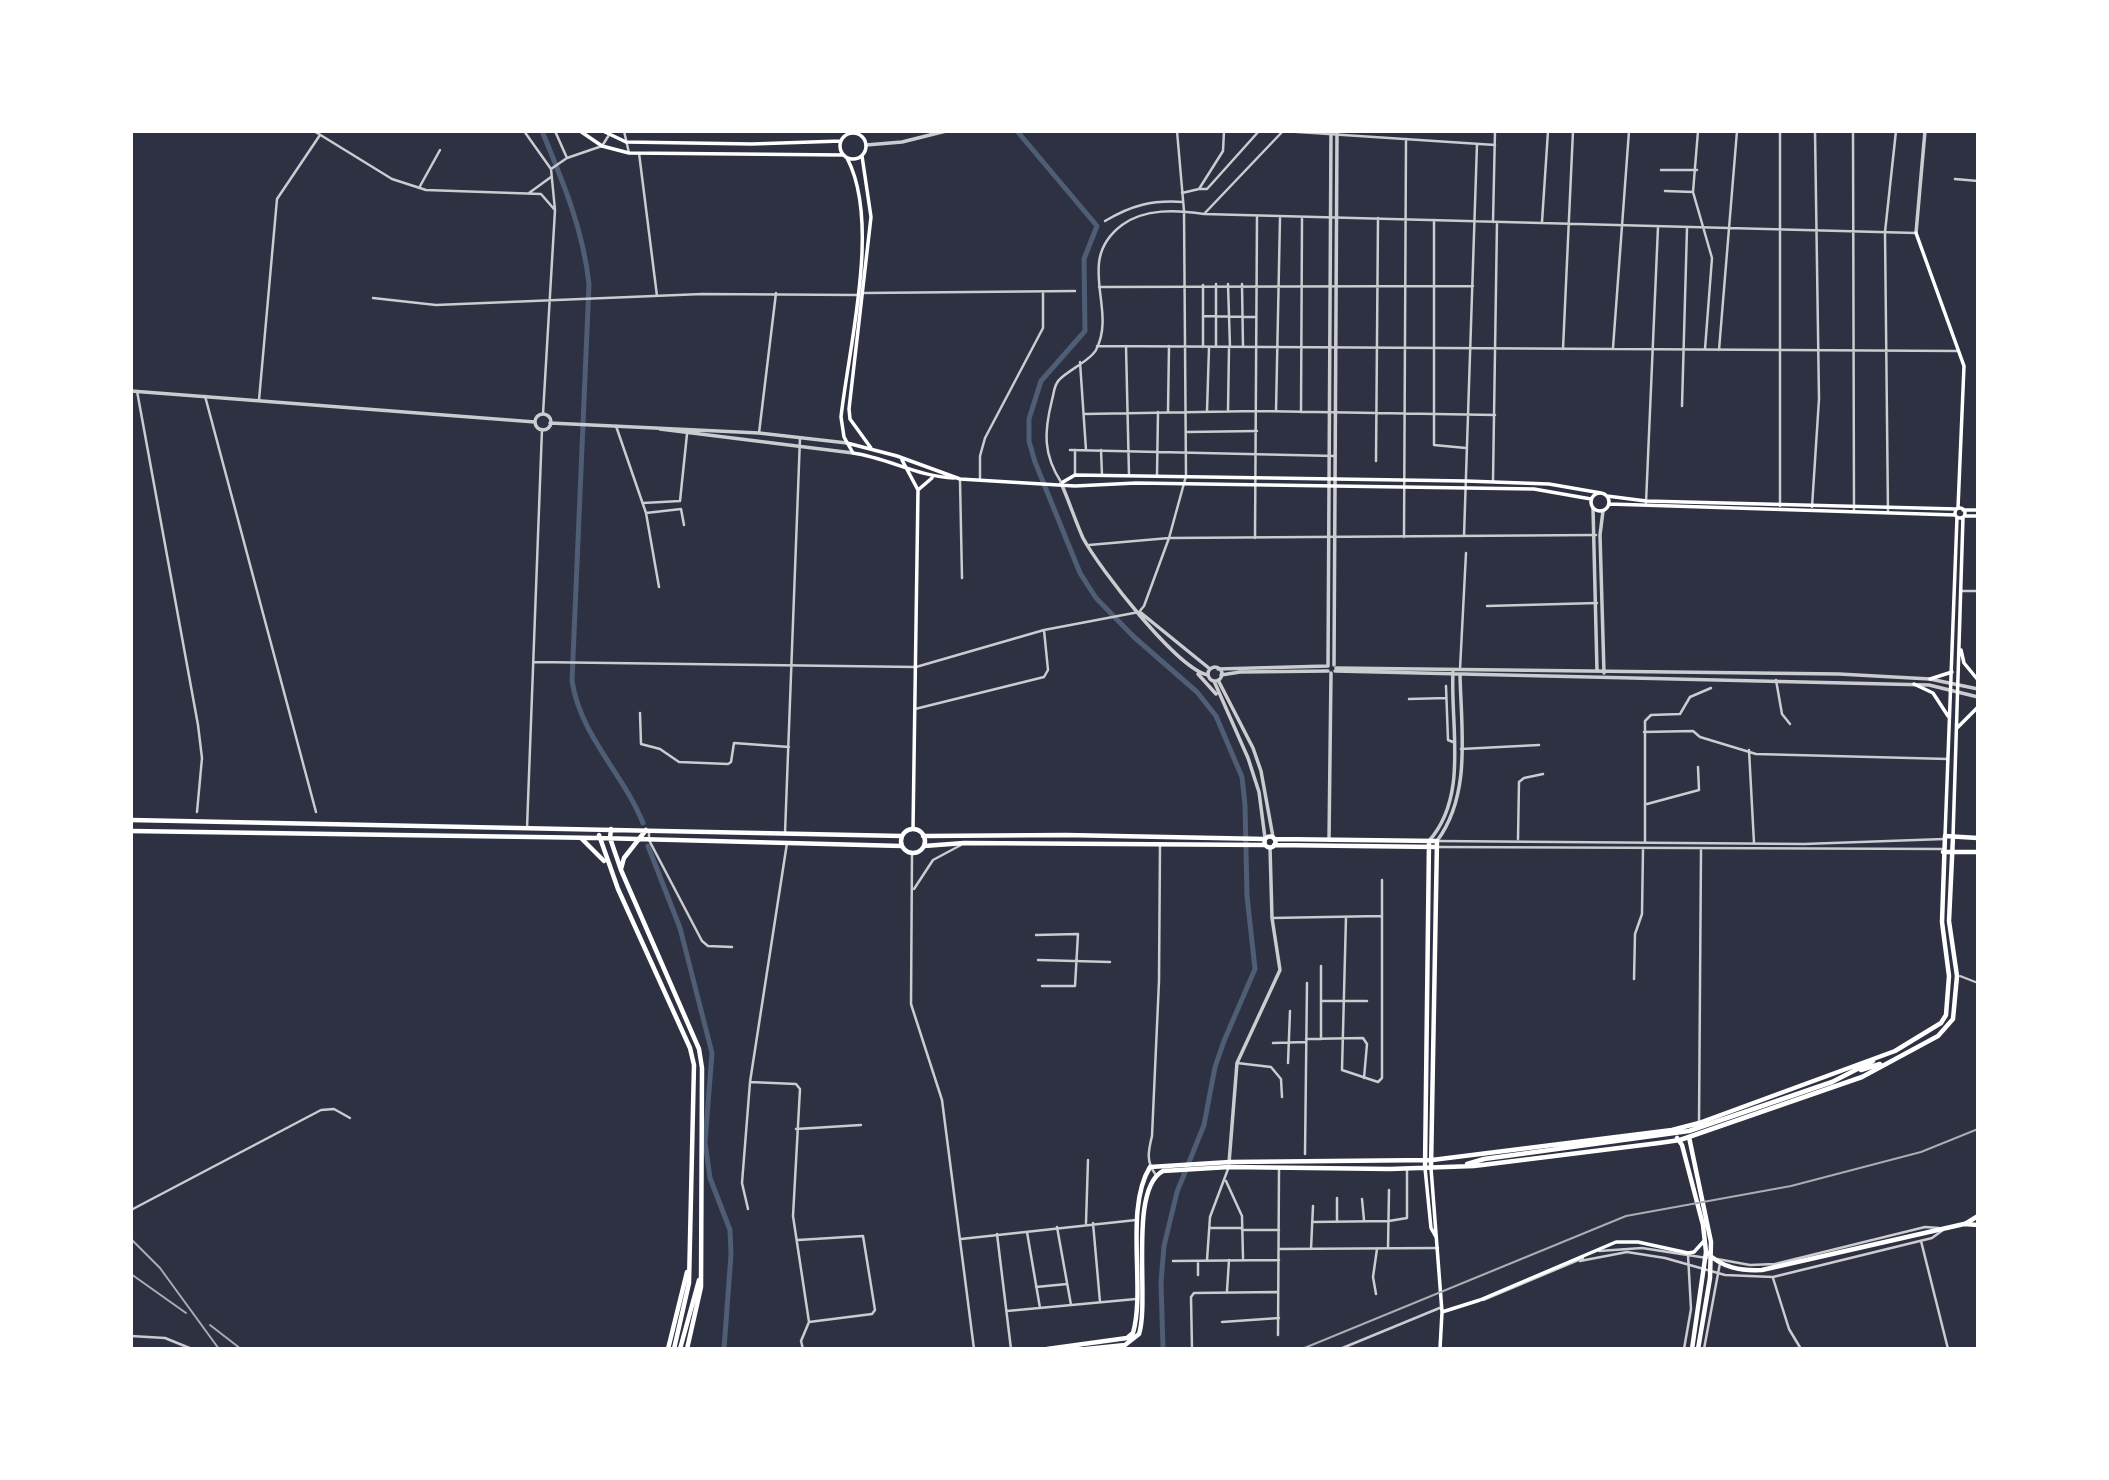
<!DOCTYPE html>
<style>
body{margin:0}
#map{position:relative;width:2109px;height:1480px;overflow:hidden;background:#2d3142;font-family:Montserrat,sans-serif}
canvas{display:block}
.frame{position:absolute;inset:0;border:133px solid #fff;pointer-events:none}
</style>
<div id="map">
<canvas width="2109" height="1480"></canvas>
<div class="frame"></div>
</div>
<script>
const g = document.querySelector('canvas').getContext('2d');
g.lineJoin = 'round';
function trace(path, color, width, dash) {
  g.strokeStyle = color;
  g.lineWidth = width;
  g.lineCap = dash ? 'butt' : 'round';
  g.setLineDash(dash || []);
  g.stroke(path);
}
trace(new Path2D(`
 M542 131C563 182 583 229 589 284L572 681C581 737 623 773 643 823
 M1017 131 1097 226 1084 259 1085 331 1041 381 1029 419V441L1035 462 1080 573 1096 598 1134 637 1197 692 1216 716 1242 777 1245 805 1247 896 1255 969 1224 1041 1215 1067 1204 1125 1177 1192 1164 1246 1161 1282 1163 1349
 M648 846 680 928 712 1053 705 1142 710 1178 730 1230 731 1254 724 1349`), '#4f5d75', 5);
trace(new Path2D(`
 M1960 976 1978 983`), '#caccd0', 2);
trace(new Path2D(`
 M314 131 392 179 426 190 541 194 554 209
 M524 131 551 169
 M624 131 629 153
 M1685 131 1698 132
 M1698 131 1693 192 1712 258 1705 349
 M1780 131V506
 M1853 131 1854 512
 M639 153 657 296
 M567 158 602 146 609 135
 M1661 170H1697
 M1955 179 1978 181
 M419 188 440 150
 M1199 189H1207L1259 131
 M1665 191 1693 192
 M529 193 551 177
 M1182 193 1199 189 1223 151 1224 131
 M1204 214 1916 233
 M1434 220V445L1466 448
 M1105 221C1132 205 1152 200 1183 202
 M1493 222 1495 131
 M1542 222 1548 131
 M1216 284V347
 M1228 284 1230 347
 M1242 284 1243 347
 M1203 285V347
 M1099 287 1473 286
 M865 293 1075 291
 M373 298 436 305 702 294 857 295
 M1204 316 1256 317
 M1097 346 1958 351
 M1126 346 1129 475
 M1613 348 1629 131
 M1563 349 1573 131
 M1719 350 1737 131
 M1080 362 1086 450
 M137 391 198 725 202 758 197 812
 M205 396 316 812
 M259 400 277 199 320 135
 M1682 406 1687 228
 M1207 411 1209 348
 M1228 411 1229 348
 M1276 411 1280 218
 M1168 412 1169 346
 M1301 412 1302 219
 M543 414 555 210 551 169 567 158 555 131
 M1084 414 1257 411 1495 415
 M616 426 646 513 659 587
 M1187 432 1257 431
 M759 433 776 293
 M1070 450 1335 456
 M1101 450 1102 475
 M1376 461 1378 218
 M1075 474V450
 M1157 475 1158 412
 M960 480 962 578
 M980 480V456L985 438 1043 328V293
 M1493 481 1497 222
 M1061 482C1043 454 1044 432 1052 400 1054 393 1054 385 1059 380 1068 370 1090 361 1096 350 1118 308 1074 261 1122 225 1145 208 1177 210 1204 214L1283 131 1495 145
 M643 503 680 501 687 434
 M1646 503 1658 227
 M1812 507 1819 399 1815 131
 M646 513 681 509 684 525
 M1888 513 1885 232 1896 131
 M1464 536 1477 144
 M1404 537 1406 139
 M1255 538 1257 216
 M1089 545 1169 538 1596 535
 M1962 591H1978
 M1487 606 1597 603
 M534 662 916 667 1044 630 1139 612 1144 606 1169 538 1186 476 1184 211 1177 131
 M1460 669 1466 553
 M1776 680 1782 714 1790 724
 M1446 686 1448 740 1453 742
 M1409 699 1446 698
 M915 709 1044 677 1048 670 1044 630
 M640 713 641 744 660 749 679 762 728 764 731 762 734 743 789 747
 M1644 732 1693 731 1700 737 1756 754 1948 759
 M1461 749 1539 745
 M1749 750 1754 843
 M1977 768H1978
 M1647 804 1699 790 1698 767
 M527 828 542 429
 M649 832V840L702 941 708 946 732 947
 M785 833 800 438
 M1518 839 1519 782 1524 778 1543 774
 M1437 841 1804 844 1944 839
 M1645 842V721L1651 715 1680 714 1690 697 1711 688
 M1437 847 1943 849
 M912 853 911 1004 942 1100 974 1349
 M914 889 933 860 961 845
 M1346 917 1342 1070 1378 1082 1382 1078V880
 M1272 918 1381 916
 M1036 935 1078 934 1075 986H1042
 M1038 960 1110 962
 M1634 979 1635 934 1642 914 1643 850
 M1321 1001H1367
 M1306 1039 1363 1038 1367 1044 1364 1078
 M1321 1039V966
 M1273 1043 1306 1042
 M1237 1063 1271 1067 1281 1079 1282 1097
 M1288 1063 1290 1011
 M750 1082 796 1084 800 1089 793 1216 809 1322 801 1341 803 1349
 M1699 1123 1701 850
 M796 1129 861 1125
 M1305 1154 1307 983
 M1156 1175C1146 1162 1148 1152 1152 1136L1159 981 1160 844
 M1226 1181 1242 1216 1243 1258
 M1362 1199 1364 1220
 M748 1209 742 1183 750 1082 787 843
 M131 1210 321 1110 334 1109 350 1118
 M1312 1222 1389 1221 1407 1218V1169
 M1337 1222V1198
 M1086 1223 1088 1160
 M1093 1223 1100 1302
 M1057 1227 1071 1305
 M1210 1228H1242
 M1242 1230H1279
 M1027 1232 1040 1308
 M997 1234 1011 1349
 M961 1239 1136 1220
 M798 1240 863 1236 875 1310 872 1314 809 1322
 M1921 1241 1948 1349
 M1388 1248 1389 1190
 M1279 1249 1438 1248
 M1311 1249 1313 1206
 M1599 1251 1642 1248 1707 1258
 M1717 1259 1750 1265 1775 1264 1925 1227 1939 1228
 M1207 1260 1210 1217 1228 1169
 M1173 1261 1279 1260
 M1580 1261 1627 1252 1665 1258 1725 1275 1773 1277 1932 1238 1943 1230
 M1198 1275V1261
 M1773 1278 1789 1329 1801 1349
 M1036 1287 1067 1284
 M1227 1291 1229 1260
 M1376 1294 1373 1277 1377 1249
 M1483 1300 1583 1258
 M1007 1311 1136 1299
 M1222 1322 1279 1318
 M1278 1335 1279 1168
 M131 1336 165 1338 192 1349
 M1192 1349 1191 1297 1194 1293 1277 1292
 M1340 1349 1442 1307
 M1684 1349 1691 1309 1688 1255
 M1704 1349 1720 1263`), '#caccd0', 2.5);
trace(new Path2D(`
 M866 145 902 142 946 131
 M1916 233 1925 131
 M131 391 535 422
 M535 422a8 8 0 1 1 16 0a8 8 0 1 1-16 0Z
 M550 423 759 433 847 443
 M660 429 853 453
 M1061 483C1069 501 1075 520 1083 538 1099 568 1177 669 1208 675
 M1593 508 1597 671
 M1603 511 1600 535 1604 673
 M1141 613 1210 669
 M1334 665 1337 131
 M1328 666 1331 131
 M1208 674a7 7 0 1 1 14 0a7 7 0 1 1-14 0Z
 M1336 668 1839 674 1930 679 1978 689
 M1218 669 1328 666
 M1335 671 1929 685 1978 697
 M1198 674 1216 694
 M1221 675 1240 672 1328 671
 M1218 680 1253 748 1261 771 1273 837
 M1214 681 1248 758 1259 792 1265 838
 M1329 840 1331 673
 M1429 841C1469 796 1450 726 1453 671
 M1437 841C1472 794 1461 729 1460 674
 M1229 1163 1237 1063 1280 970 1272 918 1270 847`), '#caccd0', 3.5);
trace(new Path2D(`
 M580 131 602 146 629 153 844 155
 M603 131 626 142 752 144 841 141
 M840 146a13 13 0 1 1 26 0a13 13 0 1 1-26 0Z
 M862 156 871 217 849 409 850 419 871 448
 M847 158C881 222 849 345 841 417L844 437 853 453C888 458 919 477 954 478
 M1916 233 1964 366 1958 508
 M847 443 897 456 960 479 1075 486 1136 483 1534 489 1591 499
 M902 460 918 490 913 829
 M1063 482 1075 475 1466 481 1549 484 1601 493
 M918 490 932 478
 M1591 502a9 9 0 1 1 18 0a9 9 0 1 1-18 0Z
 M1607 496 1646 501 1957 509
 M1609 504 1955 515
 M1955 513a5 5 0 1 1 10 0a5 5 0 1 1-10 0Z
 M1963 510H1978
 M1964 516H1978
 M1961 650 1964 663 1978 680
 M1930 679 1952 672
 M1914 684 1933 693 1948 716
 M1957 728 1978 707
 M1945 836 1957 517
 M1953 837 1963 517
 M1425 1168 1431 1228 1436 1237
 M1431 1168 1442 1312 1440 1349
 M1442 1312 1480 1300 1616 1242H1638L1688 1253 1694 1252 1704 1241`), '#fff', 3.5);
trace(new Path2D(`
 M131 820 902 836
 M611 829 610 838 621 870 699 1049 702 1068 701 1287 687 1349
 M901 841a12 12 0 1 1 24 0a12 12 0 1 1-24 0Z
 M131 831 599 838 902 846
 M599 835 618 889 690 1048 694 1065 689 1283 674 1349
 M923 836 1066 835 1265 839
 M1264.5 842a5.5 5.5 0 1 1 11 0a5.5 5.5 0 1 1-11 0Z
 M581 838 604 861
 M1275 839 1437 841 1431 1168
 M1274 845 1437 847
 M924 846 964 843 1265 845
 M1943 852H1978
 M621 869 624 858 646 830
 M1861 1070 1880 1064
 M1689 1137 1711 1242 1710 1278 1698 1349
 M1677 1138 1682 1145 1703 1225 1706 1252 1692 1349
 M1467 1164 1484 1159 1689 1131 1832 1082 1873 1061
 M1425 1168 1429 841
 M1965 1224 1978 1216
 M1706 1252C1722 1268 1741 1271 1762 1270L1964 1224 1978 1225
 M668 1349 687 1272
 M680 1349 699 1280
 M1047 1349 1127 1338 1133 1333C1146 1288 1124 1209 1150 1167L1230 1162 1432 1160 1672 1130 1699 1123 1895 1051 1941 1023 1946 1015 1949 976 1942 922 1945 836 1978 838
 M1086 1349 1125 1345 1139 1334C1150 1300 1128 1189 1163 1171L1229 1167 1390 1169 1474 1166 1659 1143 1680 1140 1862 1077 1938 1036 1953 1019 1957 976 1949 921 1953 837`), '#fff', 4.5);
trace(new Path2D(`
 M131 1239 160 1268 219 1349
 M131 1274 186 1313
 M210 1325 241 1349
 M1302 1349 1626 1216 1791 1186 1921 1152 1978 1129`), '#abadb3', 2);
</script>
